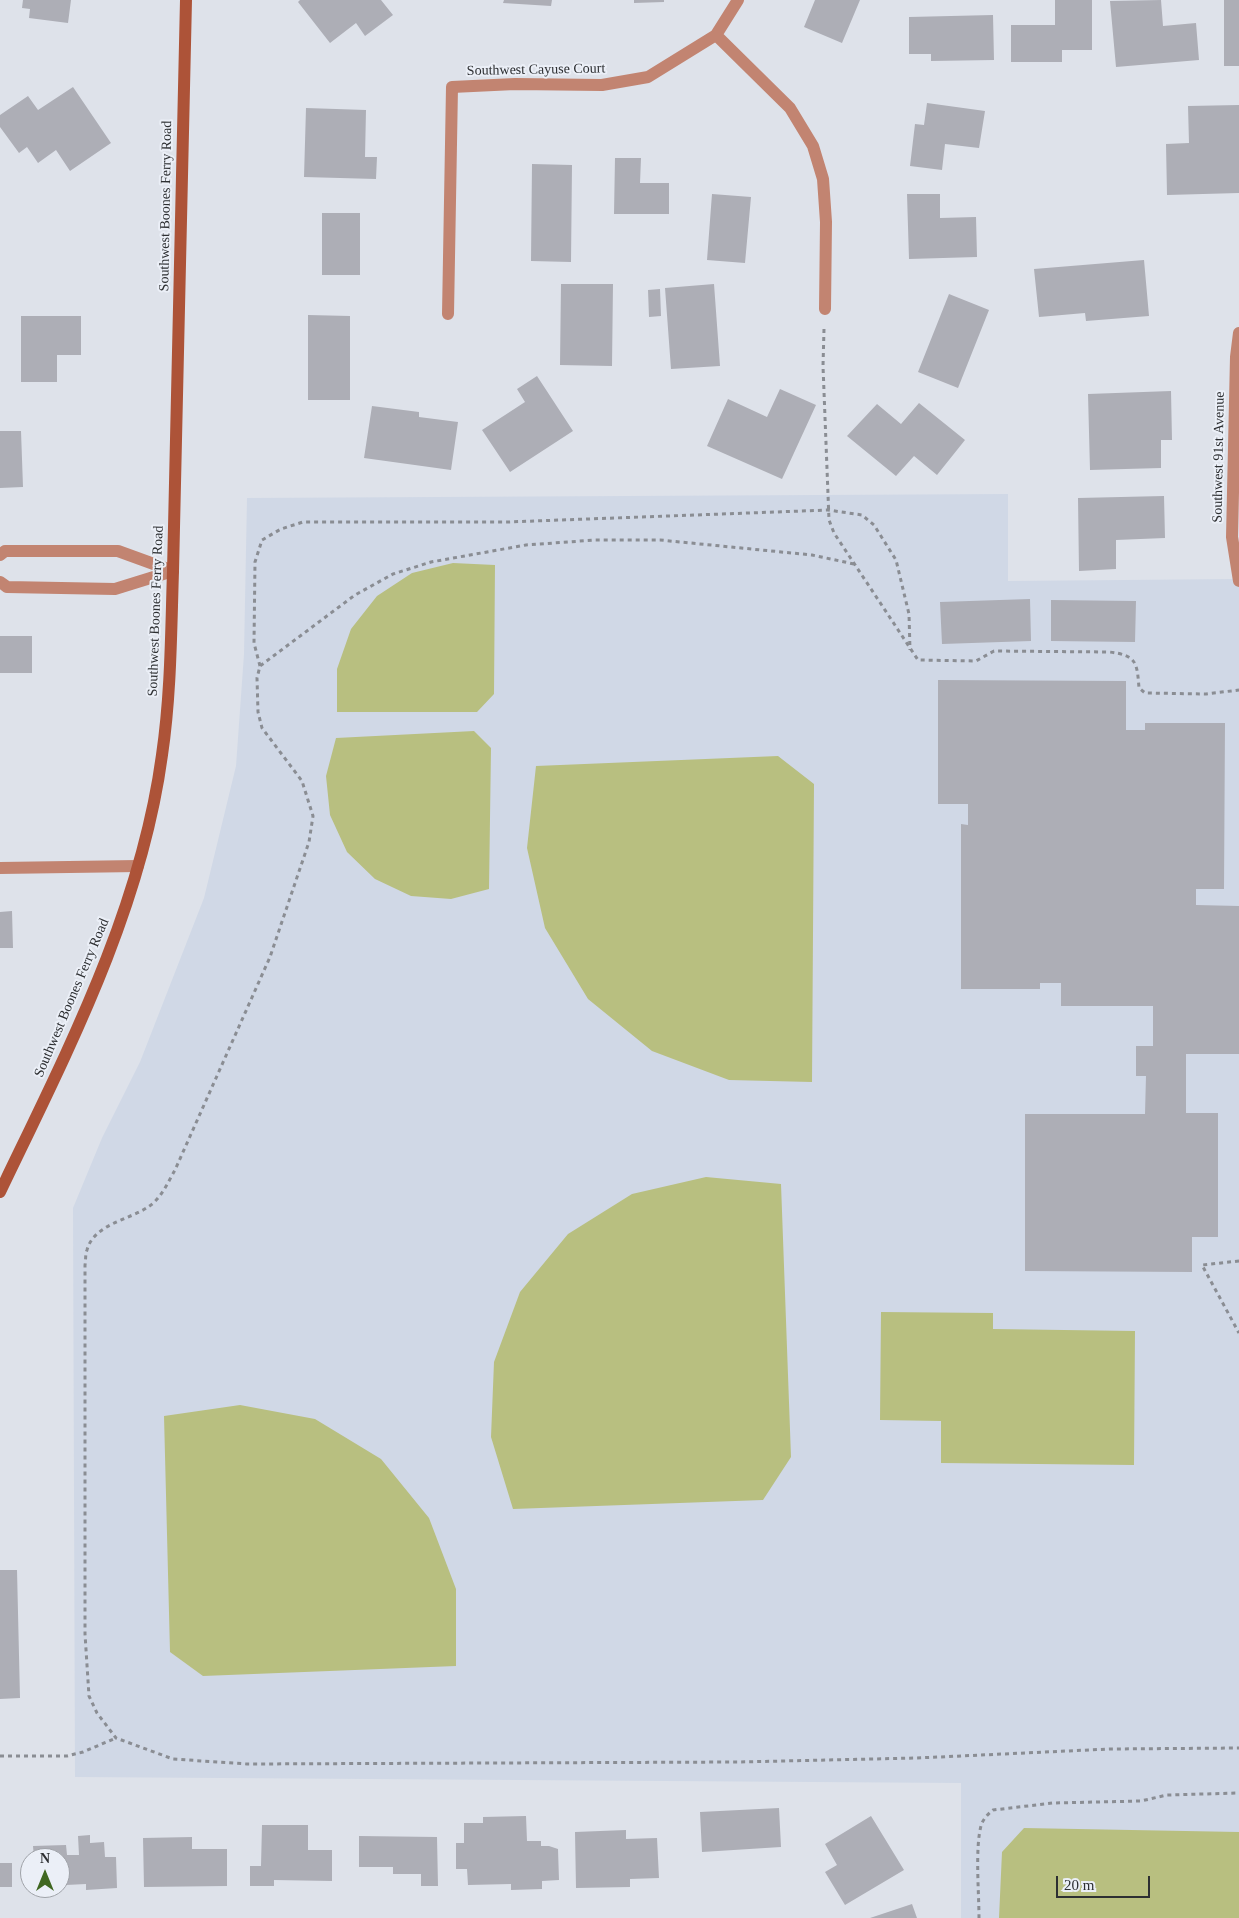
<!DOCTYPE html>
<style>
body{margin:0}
#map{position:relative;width:1239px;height:1918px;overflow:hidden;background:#dee2ea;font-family:"Times New Roman",serif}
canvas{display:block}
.north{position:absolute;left:20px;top:1848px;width:50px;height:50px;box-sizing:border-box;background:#ebeff7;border:1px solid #9fa2a8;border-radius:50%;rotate:0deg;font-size:14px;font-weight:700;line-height:20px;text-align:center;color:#2d2f32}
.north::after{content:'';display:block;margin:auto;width:18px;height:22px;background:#406721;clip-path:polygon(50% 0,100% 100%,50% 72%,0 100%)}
.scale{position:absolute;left:1056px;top:1876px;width:94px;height:22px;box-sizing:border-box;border:2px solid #2d2f32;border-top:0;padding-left:6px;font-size:15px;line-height:18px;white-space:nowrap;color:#2d2f32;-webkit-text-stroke:4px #ebeff7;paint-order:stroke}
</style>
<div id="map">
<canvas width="1239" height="1918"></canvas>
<div class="north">N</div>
<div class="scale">20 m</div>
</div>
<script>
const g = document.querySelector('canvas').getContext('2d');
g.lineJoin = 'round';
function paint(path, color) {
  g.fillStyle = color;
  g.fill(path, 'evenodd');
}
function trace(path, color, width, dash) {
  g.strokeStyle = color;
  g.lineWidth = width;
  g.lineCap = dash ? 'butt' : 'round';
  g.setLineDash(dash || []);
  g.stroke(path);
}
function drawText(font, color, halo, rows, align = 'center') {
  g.font = font + ' "Times New Roman",serif';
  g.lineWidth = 4;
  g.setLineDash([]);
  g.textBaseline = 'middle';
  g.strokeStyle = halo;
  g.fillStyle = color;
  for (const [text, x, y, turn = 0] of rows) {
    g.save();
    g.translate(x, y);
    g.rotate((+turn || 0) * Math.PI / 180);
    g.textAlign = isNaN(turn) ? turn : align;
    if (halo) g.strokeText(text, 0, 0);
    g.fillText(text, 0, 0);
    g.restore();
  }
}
paint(new Path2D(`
 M1008 494V581L1239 579V1918H961V1783L75 1777 73 1208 102 1138 140 1062 204 898 236 766 244 654 247 498Z`), '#d0d8e6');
paint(new Path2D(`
 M453 563 495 565 494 694 477 712H337V669L351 629 377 596 412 573Z
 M474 731 491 748 489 889 451 899 411 896 375 879 347 852 330 815 326 776 336 738Z
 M778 756 814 784 812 1082 729 1080 652 1051 588 999 545 928 527 848 536 766Z
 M706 1177 781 1184 791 1457 763 1500 513 1509 491 1437 494 1362 520 1292 568 1234 632 1194Z
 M881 1312 993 1313V1329L1135 1331 1134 1465 941 1463V1421L880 1420Z
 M240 1405 315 1419 381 1459 429 1518 456 1589V1666L203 1676 170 1652 164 1416Z
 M1024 1828 1239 1832V1918H999L1002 1852Z`), '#b8bf80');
paint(new Path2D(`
 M23 0H71L68 23 29 18 30 9 22 8Z
 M300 0H381L393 15 365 36 356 23 330 43 298 2Z
 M504 0H552L551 6 503 3Z
 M634 0H664V2L634 3Z
 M815 0H860L842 43 804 27Z
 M1055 0H1092V50H1062V62H1011V25H1055Z
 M1161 0 1163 26 1196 23 1199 60 1116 67 1110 1Z
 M1224 0H1239V66H1224Z
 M993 15 994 60 931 61V54H909V17Z
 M73 87 111 143 70 171 56 150 38 163 27 147 19 153 0 127V115L28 96 38 110Z
 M927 103 985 111 979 148 945 144 942 170 910 166 915 124 924 125Z
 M1239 105V193L1167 195 1166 144 1189 143 1188 106Z
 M306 108 366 110 365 157H377L376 179 304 177Z
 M615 158H641L640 183H669V214H614Z
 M532 164 572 165 571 262 531 261Z
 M712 194 751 197 745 263 707 260Z
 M907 194H940V218L976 217 977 257 909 259Z
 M322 213H360V275H322Z
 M1144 260 1149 316 1086 321 1085 313 1039 317 1034 269Z
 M561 284H613L612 366 560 365Z
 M714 284 720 366 671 369 665 288Z
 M660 289 661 316 649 317 648 290Z
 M949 294 989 310 958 388 918 372Z
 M308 315 350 316V400H308Z
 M21 316H81V355H57V382H21Z
 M537 376 573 431 510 472 482 430 525 402 517 389Z
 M780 389 816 405 782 479 707 446 728 399 767 417Z
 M1171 391 1172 440H1161V468L1090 470 1088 394Z
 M919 403 965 440 937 475 914 456 896 476 847 436 877 404 901 424Z
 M372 406 419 412V417L458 422 451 470 364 458Z
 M0 431H21L23 487 0 488Z
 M1164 496 1165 538 1116 540V569L1079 571 1078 498Z
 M1030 599 1031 641 942 644 940 602Z
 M1051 600 1136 601 1135 642 1051 641Z
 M0 636H32V673H0Z
 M938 680 1126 681V730H1145V723H1225L1224 889H1196V905L1239 906V1054H1186V1113H1218V1237H1192V1272L1025 1271V1114H1145L1146 1076H1136V1046H1153V1006H1061V983H1040V989H961V824L968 825V804H938Z
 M12 911 13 948H0V912Z
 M0 1570H17L20 1698 0 1699Z
 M779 1808 781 1847 702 1852 700 1812Z
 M526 1816 527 1841H541V1846H549L558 1849 559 1880 542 1881V1889L511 1890V1884L468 1885 467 1869H456V1843H464V1823H483V1817Z
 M871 1816 904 1870 845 1905 825 1872 837 1865 825 1844Z
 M262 1825H308V1850H332V1881L274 1880V1886H250V1866H261Z
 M626 1830V1839L657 1838 659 1878 630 1879V1887L576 1888 575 1832Z
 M90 1835V1843L104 1842 105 1857H116L117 1888 86 1890V1884L66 1885V1874H60V1858H34L33 1846 66 1845 67 1855H79L78 1836Z
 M359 1836 437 1837 438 1886H421V1874H393V1867H359Z
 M192 1837V1849H227V1886L144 1887 143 1838Z
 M0 1863H12V1887H0Z
 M912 1904 917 1918H870Z`), '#adaeb6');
trace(new Path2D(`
 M824 329 823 366 829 520 834 533 918 660 976 661 994 651 1109 652C1137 655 1137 663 1139 688L1145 693 1206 694 1239 690
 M854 564 812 555 660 540H595L526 545 431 562 393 574 355 595 260 666 257 678 258 712 262 728 302 781 313 816 309 842 270 957 175 1170C168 1182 161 1199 148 1207 129 1220 94 1224 87 1250 85 1255 86 1260 85 1265V1634L89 1696 97 1713 116 1738 173 1759 247 1764 738 1762 917 1758 1110 1749 1239 1748
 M260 666 254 643 255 562 262 540 281 529 303 522H508L828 510 862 515 874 525 896 560 909 614 910 650
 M1239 1261 1202 1265 1239 1333
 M0 1756H67L83 1752 116 1738
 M979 1918C979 1893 975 1848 981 1826 983 1819 988 1814 993 1810L1053 1803 1141 1801 1167 1795 1239 1793`), '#8a8d93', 3, [4, 4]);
trace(new Path2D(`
 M0 868 138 866`), '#c28471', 12);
trace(new Path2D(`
 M716 35 790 108 813 146 823 179 826 222 825 309
 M448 314 452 87 515 84 602 85 648 77 716 35 738 0
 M1239 333 1236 357 1232 537 1239 581
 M0 555 5 551H118L173 571
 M0 582 7 587 115 589 173 571`), '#c28471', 12);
trace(new Path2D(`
 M0 1192C67 1052 141 911 162 755 171 694 171 632 173 571L186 0`), '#ad5338', 12);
drawText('14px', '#2d2f32', '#ebeff7', [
 ["Southwest Cayuse Court",536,70,-1],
 ["Southwest Boones Ferry Road",166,206,-89],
 ["Southwest 91st Avenue",1219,457,-89],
 ["Southwest Boones Ferry Road",156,611,-88],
 ["Southwest Boones Ferry Road",72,998,-67]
]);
</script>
